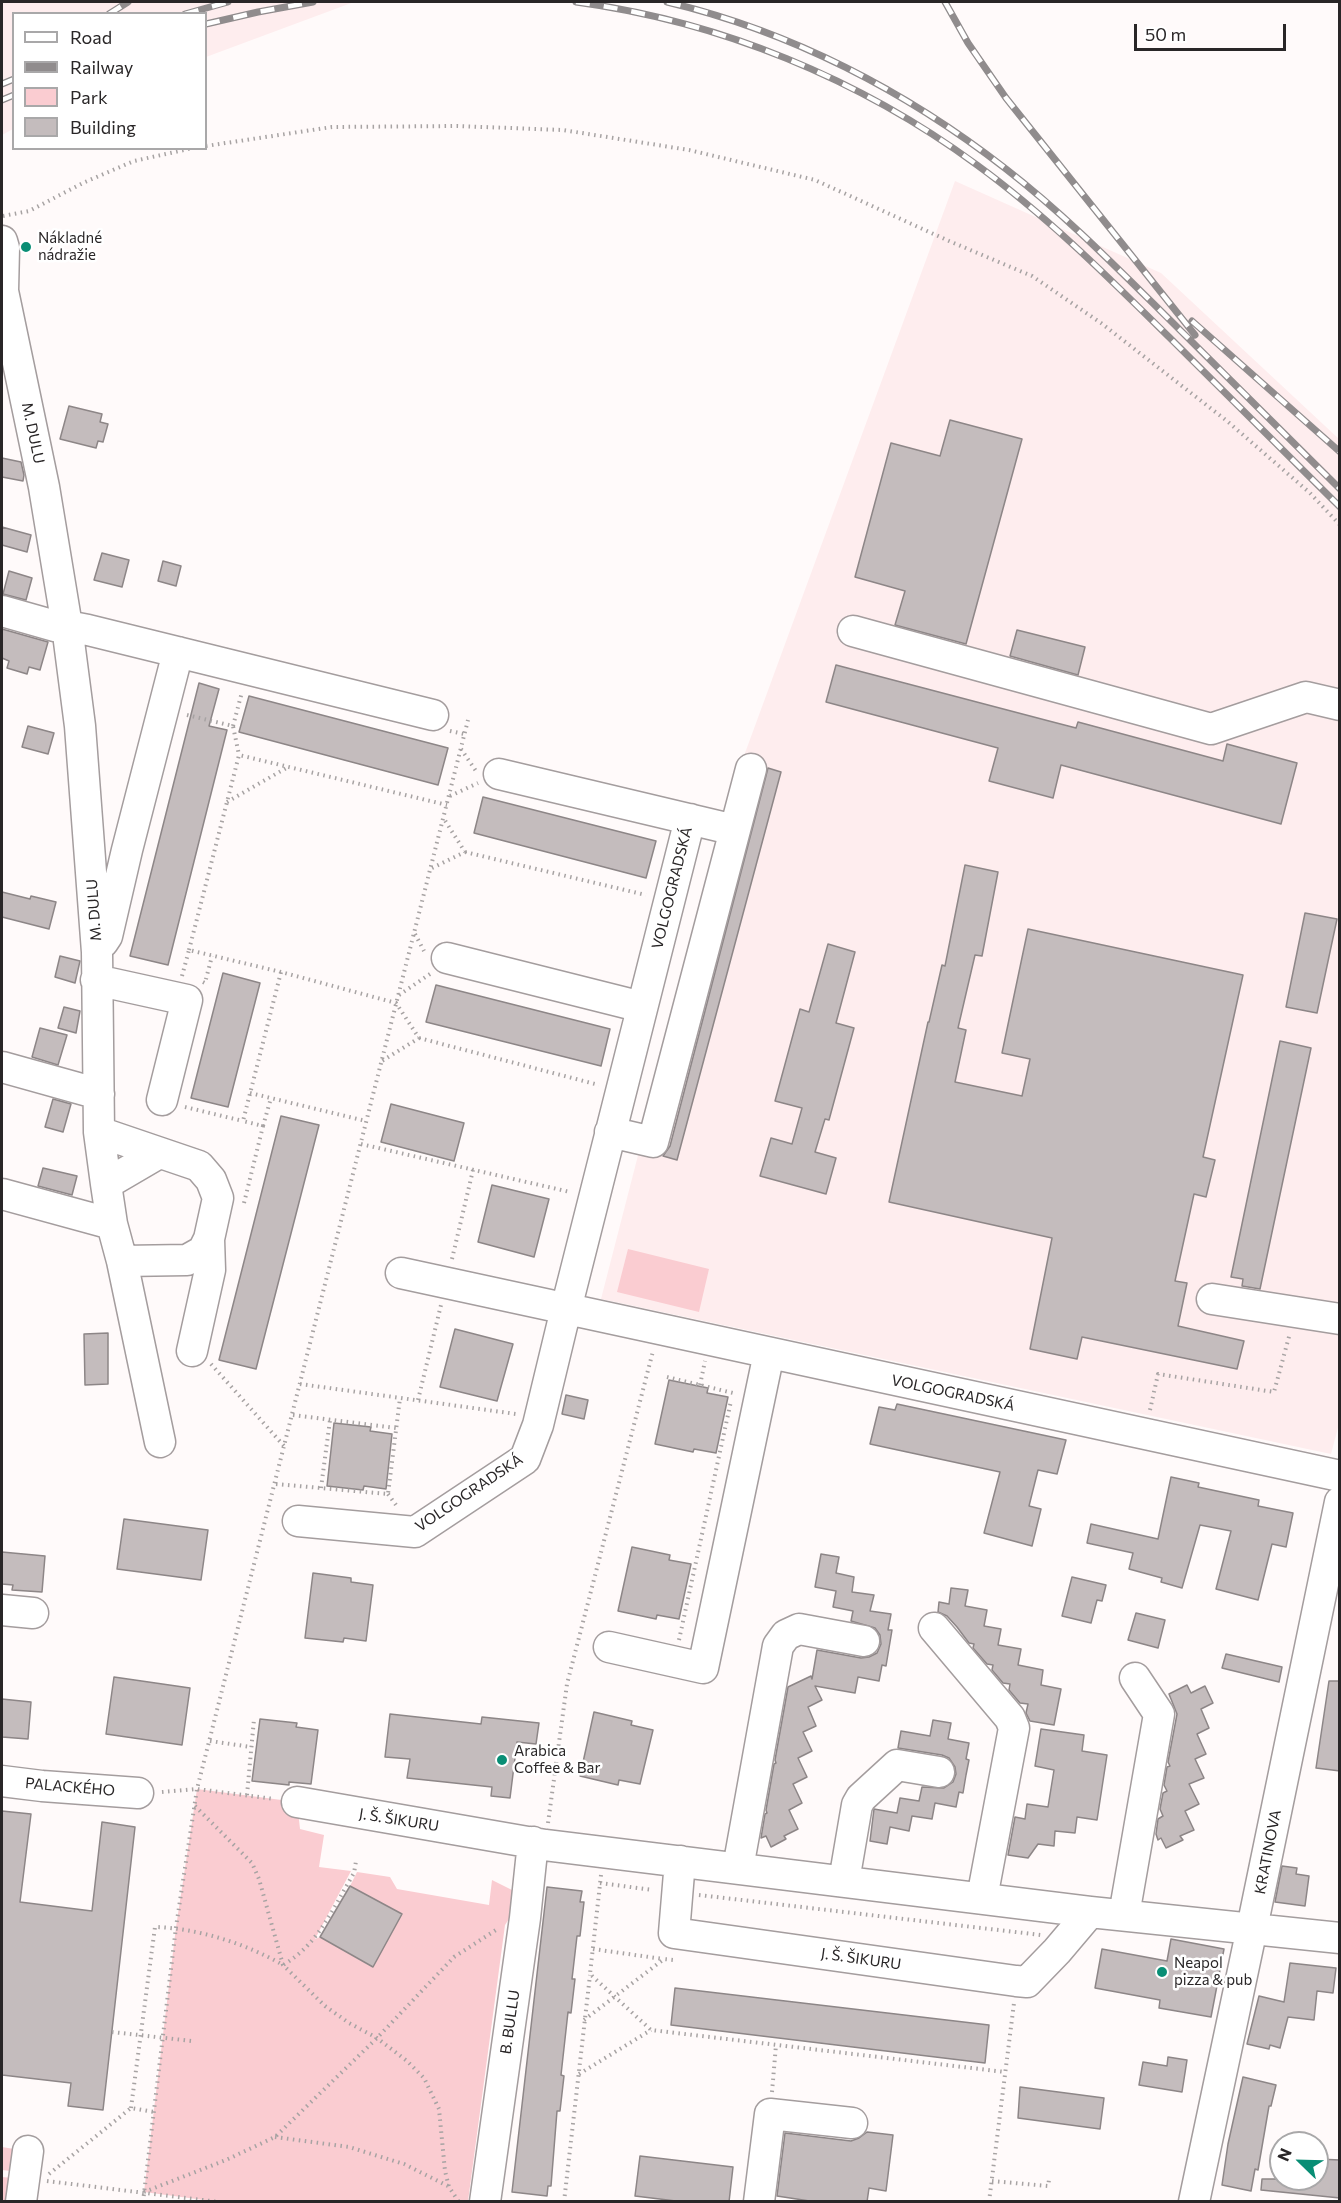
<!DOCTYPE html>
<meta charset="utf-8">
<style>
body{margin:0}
#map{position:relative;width:1341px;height:2203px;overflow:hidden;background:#fffafa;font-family:Commissioner,sans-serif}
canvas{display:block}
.frame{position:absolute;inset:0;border:3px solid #292627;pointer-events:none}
.legend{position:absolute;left:12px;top:12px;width:195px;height:138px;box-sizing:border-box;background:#fff;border:2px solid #a9a8a9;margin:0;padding:8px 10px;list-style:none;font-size:18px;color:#292627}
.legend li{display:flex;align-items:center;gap:12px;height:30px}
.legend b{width:30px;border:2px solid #a9a8a9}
.north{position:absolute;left:1269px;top:2131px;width:60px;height:60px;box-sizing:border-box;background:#fff;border:2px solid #a9a8a9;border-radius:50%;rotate:293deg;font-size:16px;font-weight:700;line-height:24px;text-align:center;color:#292627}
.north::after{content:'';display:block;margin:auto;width:21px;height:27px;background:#098e75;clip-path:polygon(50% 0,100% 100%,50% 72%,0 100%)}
.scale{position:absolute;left:1134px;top:24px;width:152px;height:27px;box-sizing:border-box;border:3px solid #292627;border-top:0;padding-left:8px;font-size:18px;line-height:21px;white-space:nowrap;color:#292627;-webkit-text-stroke:4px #fff;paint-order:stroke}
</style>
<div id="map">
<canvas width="1341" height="2203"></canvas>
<div class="frame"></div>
<ul class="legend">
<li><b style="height:8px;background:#fff"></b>Road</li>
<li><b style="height:8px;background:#908c8d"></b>Railway</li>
<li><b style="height:16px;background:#faccd1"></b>Park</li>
<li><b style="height:16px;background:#c4bcbd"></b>Building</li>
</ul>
<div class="north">N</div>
<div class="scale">50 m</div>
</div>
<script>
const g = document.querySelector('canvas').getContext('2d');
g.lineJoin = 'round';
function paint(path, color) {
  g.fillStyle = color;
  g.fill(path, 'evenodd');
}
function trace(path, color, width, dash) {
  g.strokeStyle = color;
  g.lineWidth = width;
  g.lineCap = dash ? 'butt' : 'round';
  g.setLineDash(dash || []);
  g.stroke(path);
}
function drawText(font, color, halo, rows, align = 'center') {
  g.font = font + ' Commissioner,sans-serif';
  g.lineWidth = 5;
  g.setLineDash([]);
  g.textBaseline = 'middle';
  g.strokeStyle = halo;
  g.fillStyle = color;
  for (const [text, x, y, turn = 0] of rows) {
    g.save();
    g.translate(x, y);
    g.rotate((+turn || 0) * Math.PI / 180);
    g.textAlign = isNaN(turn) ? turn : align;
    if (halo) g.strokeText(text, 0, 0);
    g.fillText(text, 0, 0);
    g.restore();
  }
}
paint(new Path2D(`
 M2 2H354L206 57V14H14L13 129 2 135Z
 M955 181 1161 273 1339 439 1340 1420 1331 1454 601 1299 734 783Z`), '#feedee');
paint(new Path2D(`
 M628 1249 709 1269 699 1312 617 1292Z
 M197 1789 297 1802 300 1829 324 1835 319 1867 351 1871 315 1939 320 1937 372 1967 402 1914 350 1886 357 1872 390 1877 397 1889 489 1905 492 1880 514 1891 518 1905 505 1925 468 2201 219 2202 144 2192 176 1927Z
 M2 2147 20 2150 19 2172 2 2170Z
 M2 2177 24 2179 21 2201 2 2202Z`), '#faccd1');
const building = new Path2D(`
 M69 406 102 414 100 422 108 424 103 442 98 441 96 448 60 439Z
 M950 420 1022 439 966 644 895 625 905 591 855 577 891 443 940 456Z
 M2 458 21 462 24 475 23 481 2 477Z
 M2 527 31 535 27 552 2 545Z
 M102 553 129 560 122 587 94 580Z
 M163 561 181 566 176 586 158 581Z
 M9 571 32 578 26 600 3 594Z
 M2 629 48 642 40 670 29 667 27 674 7 668 9 661 2 658Z
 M1017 630 1085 647 1078 675 1010 656Z
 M836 665 1049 721 1076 728 1078 722 1223 761 1227 744 1297 763 1281 824 1061 765 1053 798 989 781 998 748 826 702Z
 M199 683 219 689 209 726 227 730 168 965 130 956Z
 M249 696 448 748 438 785 239 732Z
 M28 726 54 733 48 754 22 747Z
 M768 768 781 772 677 1160 663 1156 670 1146Z
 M483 797 656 841 646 878 474 833Z
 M965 865 998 872 982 956 975 955 958 1028 966 1030 955 1082 1022 1096 1030 1059 1002 1053 1028 929 1243 975 1203 1157 1215 1160 1206 1197 1194 1194 1175 1281 1187 1283 1178 1326 1244 1341 1237 1369 1082 1337 1077 1359 1030 1349 1052 1238 889 1202 928 1022H929L942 965 945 966Z
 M2 892 30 899 31 896 56 902 49 929 2 917Z
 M1305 913 1337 919 1317 1013 1286 1007Z
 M828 944 855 952 836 1023 854 1028 829 1120 825 1119 815 1152 836 1158 826 1194 760 1176 771 1138 792 1144 802 1108 775 1101 800 1009 809 1012Z
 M60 956 80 961 75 983 55 977Z
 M223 973 260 983 228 1107 191 1098Z
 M436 985 610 1029 601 1066 426 1022Z
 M64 1007 80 1011 76 1033 58 1028Z
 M40 1028 67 1035 58 1065 32 1057Z
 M1280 1041 1311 1048 1260 1289 1242 1286 1243 1279 1231 1277Z
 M53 1099 71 1104 63 1132 45 1127Z
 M391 1104 464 1123 454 1161 381 1142Z
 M281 1116 319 1125 256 1369 219 1360Z
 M43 1168 77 1176 72 1195 38 1186Z
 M492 1185 549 1199 534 1257 478 1242Z
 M455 1329 513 1344 497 1401 440 1387Z
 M108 1333V1384L85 1385 84 1334Z
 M669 1380 708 1388 707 1393 728 1397 716 1453 694 1449 693 1452 655 1444Z
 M566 1395 588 1400 584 1419 562 1414Z
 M897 1404 1066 1440 1057 1474 1038 1470 1029 1506 1041 1509 1032 1546 984 1533 1000 1472 870 1444 879 1407 895 1410Z
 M334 1423 371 1427 370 1431 392 1434 386 1489 364 1486 363 1490 327 1486Z
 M1171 1477 1199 1483 1198 1487 1259 1500 1258 1506 1293 1513 1286 1547 1272 1544 1258 1600 1216 1589 1231 1531 1200 1525 1182 1588 1161 1582 1162 1578 1129 1569 1133 1553 1087 1543 1091 1524 1158 1539Z
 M124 1519 208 1530 201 1580 117 1569Z
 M632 1547 670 1555 669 1560 691 1564 679 1619 657 1615 656 1619 618 1611Z
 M2 1552 45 1556 42 1592 12 1590 13 1585 2 1584Z
 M821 1554 839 1557 836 1573 854 1577 852 1592 874 1595 870 1611 891 1614 888 1630H892L886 1666 882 1665 879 1681 858 1677 855 1693 815 1686 822 1700 808 1707 816 1726 803 1732 812 1751 798 1758 807 1777 793 1784 802 1803 789 1810 798 1829 784 1836 786 1839 771 1847 766 1836 761 1838 765 1814 767 1813 766 1810 774 1764 776 1763 775 1760 788 1687 811 1676 812 1679 817 1650 861 1658 869 1657 877 1653 881 1644 880 1635 875 1628 851 1621 853 1611 833 1607 836 1591 815 1587Z
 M313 1573 351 1578V1582L373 1585 366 1641 344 1638 343 1642 305 1638Z
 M1072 1577 1106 1585 1102 1601 1097 1600 1091 1623 1062 1616Z
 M951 1588 968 1590 965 1606 987 1610 984 1626 1001 1629 998 1645 1021 1649 1018 1665 1043 1670 1041 1685 1061 1689 1054 1725 1030 1721 1026 1713 1028 1704 1020 1703 1009 1690 1010 1684 1003 1683 992 1670 993 1665 987 1664 973 1648 974 1644 969 1643 957 1627 947 1616 938 1612 939 1602 949 1604Z
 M1136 1613 1165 1620 1158 1648 1128 1640Z
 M1226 1654 1282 1667 1279 1682 1222 1668Z
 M114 1677 190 1688 182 1745 106 1734Z
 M1329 1681H1340V1771L1316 1768Z
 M1187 1685 1191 1693 1205 1686 1213 1703 1201 1709 1209 1728 1197 1734 1206 1754 1195 1759 1204 1778 1189 1784 1199 1804 1185 1811 1194 1830 1180 1836 1183 1840 1166 1848 1161 1838 1158 1840 1156 1834 1158 1819 1163 1816 1160 1809 1163 1793 1167 1791 1164 1785 1167 1767 1170 1766 1168 1762 1177 1714 1169 1694Z
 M2 1699 31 1702 28 1739 2 1737Z
 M594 1712 632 1721 631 1725 653 1730 640 1784 619 1780 618 1785 580 1776Z
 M390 1714 481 1724 482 1717 539 1723 536 1744 517 1742 510 1798 491 1796 492 1787 407 1778 410 1759 385 1757Z
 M260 1719 297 1723 296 1727 318 1730 311 1784 289 1782V1785L252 1781Z
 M933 1720 951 1723 948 1739 969 1743 966 1759 969 1760 966 1775 963 1793 959 1792 956 1807 935 1803 932 1819 912 1816 909 1831 890 1827 887 1844 870 1841 874 1809 897 1813 900 1798 919 1801 922 1787 944 1788 953 1782 956 1774 955 1767 949 1758 942 1755 898 1748 901 1731 930 1736Z
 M1041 1729 1084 1735 1082 1751 1107 1755 1097 1820 1077 1817 1075 1833 1055 1831 1054 1846 1038 1844 1028 1858 1008 1855 1015 1817 1025 1819 1027 1804 1048 1807 1054 1770 1035 1766Z
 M2 1811 31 1814 20 1902 92 1911 102 1822 135 1827 103 2110 68 2106 71 2083 2 2075Z
 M1282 1866 1297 1868 1296 1874 1309 1876 1305 1906 1275 1902Z
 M350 1886 402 1914 373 1967 320 1937Z
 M547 1887 582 1891 580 1902H584L580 1936H577L572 1979H575L571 2013 568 2012 561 2075 564 2076 560 2111H557L551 2186H548L547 2196 512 2192Z
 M1171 1939 1224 1949 1211 2017 1159 2008 1160 2000 1095 1988 1102 1949 1167 1961Z
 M1290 1963 1336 1968 1333 1993 1317 1991 1314 2020 1288 2017 1280 2048 1270 2045 1269 2049 1247 2044 1259 1996 1284 2002Z
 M675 1988 989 2025 985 2063 671 2025Z
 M1168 2057 1187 2060 1182 2092 1139 2085 1143 2062 1167 2066Z
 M1243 2077 1276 2085 1271 2106H1269L1258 2170 1255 2169 1251 2191 1222 2185 1228 2144Z
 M1020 2087 1104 2098 1100 2129 1018 2118Z
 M867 2132 893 2135 886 2191 869 2188 867 2202H816L777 2196 785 2133 851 2141 859 2138Z
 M640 2156 733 2167 729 2202H684L635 2196Z
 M1317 2159 1340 2160V2198L1261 2190 1262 2179H1317Z`);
paint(building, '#c4bcbd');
trace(building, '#8d8687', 1.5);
const minor = new Path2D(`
 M2 241 4 248 3 291 44 487 67 626 80 726 97 952 99 1132 106 1184 112 1224 122 1261 160 1442
 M2 611 55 626H67L88 630 433 715
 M853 631 1211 729 1306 697 1340 705
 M499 774 735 830
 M103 942 107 936 127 850 178 652
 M447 958 642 1007
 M96 980 187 1000 162 1100
 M2 1067 99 1094
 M99 1132 199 1166 211 1180 218 1198 209 1239 203 1251 187 1260 122 1261
 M610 1132 653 1142 751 769
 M106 1184 159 1153
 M2 1194 112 1224
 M401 1273 1340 1476
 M1212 1299 1340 1319
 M192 1351 210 1270 209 1239
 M298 1521 415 1532 525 1459 538 1425 566 1309 690 819
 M2 1610 33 1613
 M934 1628 1010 1718 1014 1728 982 1898
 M609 1647 703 1668 769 1353
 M2 1781 42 1786 138 1793
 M297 1802 545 1845 1090 1912 1340 1938
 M680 1861 674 1933 1016 1981 1027 1982 1057 1951 1090 1912
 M738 1868 778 1646 786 1635 799 1629 864 1641
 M844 1881 857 1805 861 1798 897 1765 939 1772
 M1124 1915 1159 1714 1135 1678
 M21 2202 28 2151
 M485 2202 525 1918 533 1842
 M759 2202 770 2114 852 2123
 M1194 2202 1252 1928 1340 1502`);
trace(minor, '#a49d9e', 33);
trace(new Path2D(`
 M206 146 332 127 457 126 563 130 689 150 815 180 949 241 1032 276 1101 323 1227 421 1310 493 1340 525
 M3 216 29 211 85 182 134 161 193 148
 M187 715 233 726 239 755
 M233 726 242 692
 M450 731 464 734
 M461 749 476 771
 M450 796 478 783
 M227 802 288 767
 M465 852 646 895
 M432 868 465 852 444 819
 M415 934 424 951
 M189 950 239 755 447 805
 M182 976 189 950 281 972 396 1003 419 1038 382 1061
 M203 982 205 983 212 956
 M399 995 430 974
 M419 1038 599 1085
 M250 1093 366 1121
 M185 1107 243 1121
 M263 1126 271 1098
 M361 1144 570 1192
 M244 1203 263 1126 243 1121 281 972
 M452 1259 473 1170
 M211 1364 284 1446
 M667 1377 733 1393
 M300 1384 516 1414
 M700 1385 705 1361
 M418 1400 441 1305
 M1150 1410 1158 1374 1274 1392 1290 1333
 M293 1415 396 1428
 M276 1484 388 1494 400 1398
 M321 1488 330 1420
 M388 1494 396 1505
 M679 1640 731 1401
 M210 1741 251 1747
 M162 1792 197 1789 274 1799
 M247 1795 254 1719
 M195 1806 252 1863 259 1879 283 1965 325 2006 349 2023 377 2038 407 2061 424 2078 439 2109 445 2171 449 2187 459 2202
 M548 1823 567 1684 653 1351
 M601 1875 590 1974 651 2030 1005 2072
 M600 1883 653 1890
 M699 1895 1041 1935
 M593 1949 663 1959
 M584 2020 664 1959 674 1960
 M112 2032 192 2041
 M579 2074 651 2030
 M772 2092 776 2045
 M131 2108 155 1927C197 1928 247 1944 283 1965 319 1944 333 1908 354 1873L356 1861
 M275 2137 349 2147 404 2164 448 2186
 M49 2174 131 2108 154 2112
 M47 2181 219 2202
 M992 2181 1048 2186 1049 2180
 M144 2192 226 2160 275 2137 377 2038 454 1957 499 1928
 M143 2202 176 1927 197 1789 468 720
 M564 2202 590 1975
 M989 2202 1014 2003`), '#a7a3a3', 4, [1.5, 4.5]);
trace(minor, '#fff', 30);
const rail = new Path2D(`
 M576 2C719 21 860 79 977 165 1047 216 1108 277 1169 337 1226 394 1283 450 1340 507
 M667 2C790 31 906 91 1006 169 1068 217 1123 274 1179 329 1233 382 1286 436 1340 489
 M945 2 968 43 1006 98 1195 335
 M109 14 128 2
 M185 14 228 2
 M206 24 258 12 313 2
 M2 84 14 79
 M2 100 14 95
 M1192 321 1340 452`);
trace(rail, '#908c8d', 7);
trace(rail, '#fff', 4.5, [14]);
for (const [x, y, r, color] of [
 [26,247,6,"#098e75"],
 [502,1760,6,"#098e75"],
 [1162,1972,6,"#098e75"]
]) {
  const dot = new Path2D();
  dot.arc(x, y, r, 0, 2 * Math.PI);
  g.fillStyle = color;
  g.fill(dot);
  trace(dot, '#fff', 2);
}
drawText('15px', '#292627', '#fff', [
 ["Nákladné",38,238],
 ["nádražie",38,255],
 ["Arabica",514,1751],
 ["Coffee & Bar",514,1768],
 ["Neapol",1174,1963],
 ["pizza & pub",1174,1980]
], 'left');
drawText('15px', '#292627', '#fff', [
 ["M. DULU",33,433,78],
 ["VOLGOGRADSKÁ",672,888,-76],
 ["M. DULU",94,910,-94],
 ["VOLGOGRADSKÁ",953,1393,12],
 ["VOLGOGRADSKÁ",469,1493,-34],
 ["PALACKÉHO",70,1787,5],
 ["J. Š. ŠIKURU",399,1820,9],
 ["KRATINOVA",1268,1852,-79],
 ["J. Š. ŠIKURU",861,1959,8],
 ["B. BULLU",510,2022,-82]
]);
</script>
